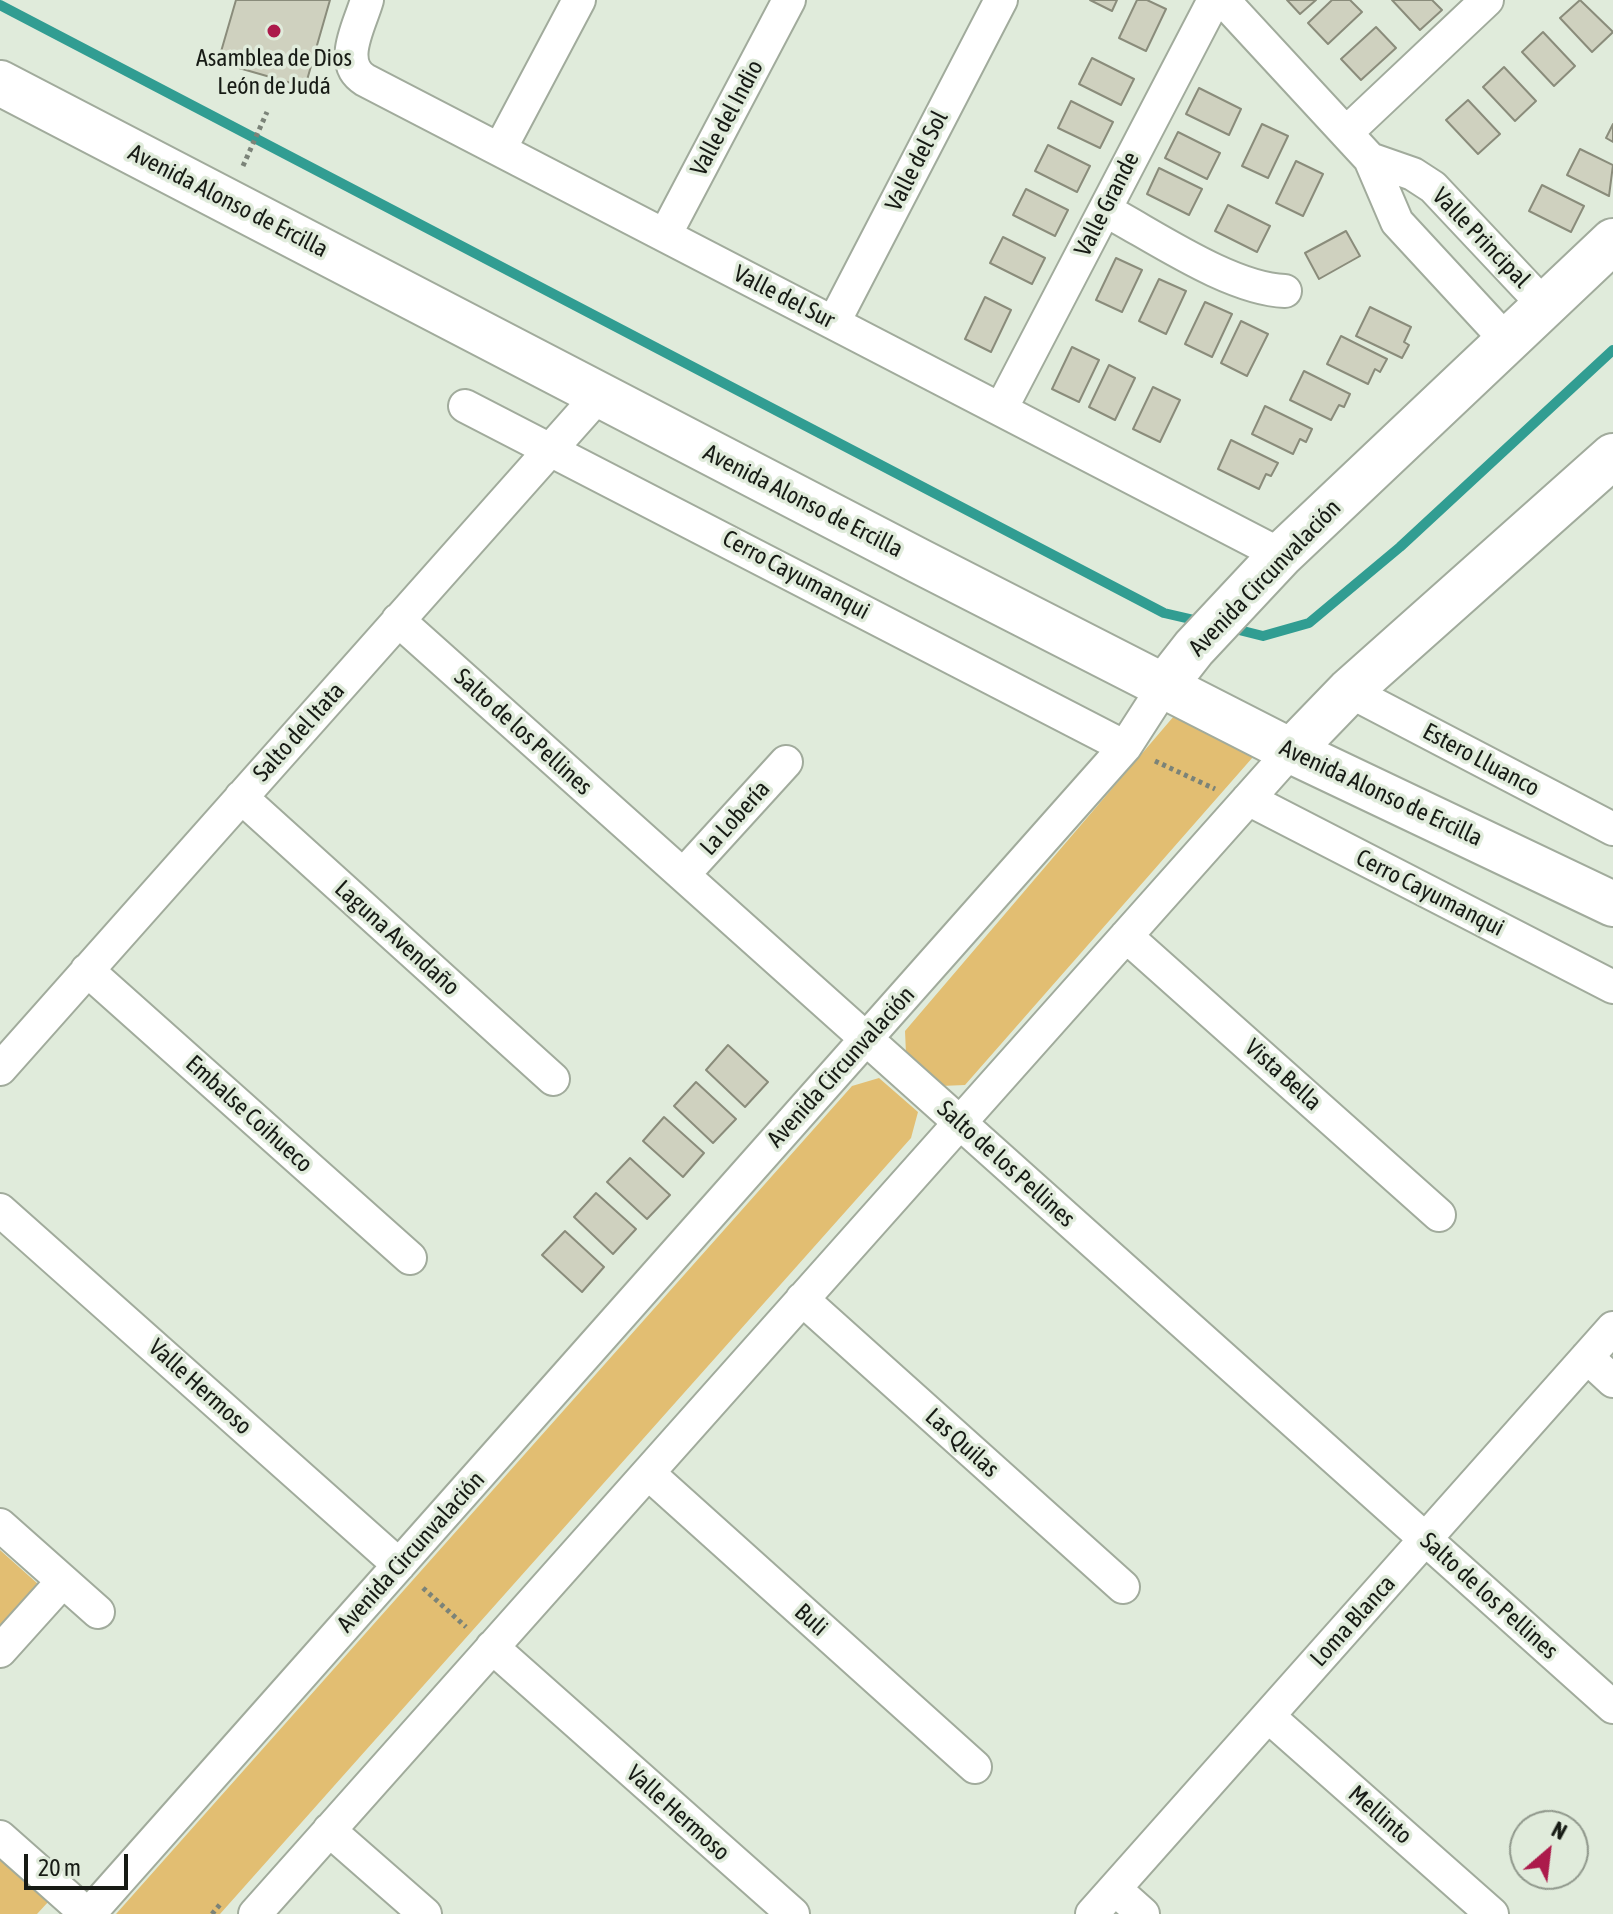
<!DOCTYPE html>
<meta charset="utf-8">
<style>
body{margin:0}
#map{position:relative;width:1613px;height:1914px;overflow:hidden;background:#e0ebdb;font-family:"Asap Condensed",sans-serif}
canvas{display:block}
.north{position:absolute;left:1509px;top:1810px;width:80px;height:80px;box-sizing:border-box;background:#e0ebdb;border:2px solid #90988c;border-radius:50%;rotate:28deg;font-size:22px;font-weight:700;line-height:32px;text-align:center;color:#171b15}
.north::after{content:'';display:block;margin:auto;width:28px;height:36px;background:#ac1a4b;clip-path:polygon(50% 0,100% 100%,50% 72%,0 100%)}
.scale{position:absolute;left:24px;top:1854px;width:104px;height:36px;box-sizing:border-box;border:4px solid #171b15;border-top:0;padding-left:10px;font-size:24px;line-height:28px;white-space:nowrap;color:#171b15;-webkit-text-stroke:6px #e0ebdb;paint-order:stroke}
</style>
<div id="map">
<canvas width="1613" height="1914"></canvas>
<div class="north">N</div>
<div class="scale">20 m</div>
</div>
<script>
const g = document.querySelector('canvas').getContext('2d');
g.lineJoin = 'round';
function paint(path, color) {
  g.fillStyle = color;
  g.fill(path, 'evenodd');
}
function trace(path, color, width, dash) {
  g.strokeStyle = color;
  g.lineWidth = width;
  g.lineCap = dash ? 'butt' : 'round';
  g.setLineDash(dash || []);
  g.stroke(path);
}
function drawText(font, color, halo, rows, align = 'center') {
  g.font = font + ' "Asap Condensed",sans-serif';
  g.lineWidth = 7;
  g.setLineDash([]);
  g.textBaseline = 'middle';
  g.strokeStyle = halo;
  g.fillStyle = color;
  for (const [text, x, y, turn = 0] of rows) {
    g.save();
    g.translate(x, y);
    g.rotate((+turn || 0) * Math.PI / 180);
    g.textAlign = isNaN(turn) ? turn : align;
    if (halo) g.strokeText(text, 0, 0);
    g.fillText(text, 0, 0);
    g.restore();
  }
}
paint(new Path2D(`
 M1174 716 1253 757 965 1085 941 1086 906 1054 905 1031Z
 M879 1078 918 1112 911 1138 220 1914H116L852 1086Z
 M0 1550 38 1584 0 1626Z
 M0 1857 49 1901 37 1914H0Z`), '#e2be72');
trace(new Path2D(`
 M0 5 1164 613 1203 622
 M1231 628 1263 636 1309 623 1400 547 1613 350`), '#319d92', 10);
const building = new Path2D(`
 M236 0H330L305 87 218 62Z
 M1090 0H1117L1112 11Z
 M1137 0H1147L1166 9 1146 51 1119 38Z
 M1287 0H1316L1300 14Z
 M1332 0H1350L1362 12 1328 44 1308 23Z
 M1392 0H1432L1442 10 1420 30Z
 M1580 0 1613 32 1592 52 1560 18Z
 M1376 27 1396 48 1361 80 1341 59Z
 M1543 32 1575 66 1554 86 1522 52Z
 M1092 58 1134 79 1121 105 1079 84Z
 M1504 67 1536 101 1515 121 1483 87Z
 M1199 88 1241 109 1229 135 1186 114Z
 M1468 100 1500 134 1478 154 1446 120Z
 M1071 101 1113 122 1100 148 1058 128Z
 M1262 124 1288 136 1268 178 1242 166Z
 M1613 124V142L1606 138Z
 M1178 132 1220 153 1207 179 1165 158Z
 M1048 145 1090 166 1077 192 1035 171Z
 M1580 149 1613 165 1609 196 1567 175Z
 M1296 161 1323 174 1303 216 1276 203Z
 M1159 168 1202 189 1189 215 1147 194Z
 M1542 185 1584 206 1571 232 1529 211Z
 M1026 189 1068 210 1055 236 1013 215Z
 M1228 205 1270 226 1257 252 1215 231Z
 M1346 231 1360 256 1319 279 1305 253Z
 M1003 237 1045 258 1032 284 990 263Z
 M1116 258 1142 270 1122 312 1096 300Z
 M1159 279 1186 291 1166 334 1139 321Z
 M985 297 1011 310 991 352 965 339Z
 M1205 302 1232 314 1212 357 1185 344Z
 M1370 307 1411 327 1404 342 1409 345 1402 358 1356 336Z
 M1241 321 1268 334 1247 376 1221 363Z
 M1341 336 1387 359 1380 372 1375 369 1368 384 1327 364Z
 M1072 347 1099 360 1079 402 1052 389Z
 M1109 365 1135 378 1115 420 1089 407Z
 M1304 371 1350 394 1344 407 1339 405 1331 420 1290 400Z
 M1153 387 1180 400 1160 442 1133 429Z
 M1265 406 1312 429 1306 442 1300 439 1293 454 1252 434Z
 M1231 440 1278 463 1271 476 1266 474 1259 489 1218 469Z
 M728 1045 768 1082 745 1107 706 1070Z
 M696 1082 736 1119 713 1143 674 1106Z
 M664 1117 704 1153 683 1177 643 1141Z
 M630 1158 670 1195 647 1219 607 1182Z
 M596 1193 636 1229 613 1254 574 1217Z
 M565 1231 604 1267 582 1292 542 1255Z`);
paint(building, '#cfd1bf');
trace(building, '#8a8c7b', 2);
const street = new Path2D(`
 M367 0C360 25 337 63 365 80L1281 555
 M1223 0 1370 159 1397 222 1507 341
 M1346 133 1487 0
 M500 149 579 0
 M1370 159 1413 174 1433 187 1544 305
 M1105 210C1154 236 1230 289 1285 291
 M665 235 789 0
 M834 322 1001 0
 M465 406 1125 747
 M1001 409 1214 0
 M398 620 1613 1707
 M1349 691 1613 829
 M241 797 553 1079
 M1248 799 1613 987
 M683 875 786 762
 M1126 936 1439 1215
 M87 970 410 1258
 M0 1069 599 395
 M0 1210 399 1565
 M802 1299 1123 1587
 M1587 1357 1613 1381
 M648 1473 975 1767
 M0 1525 98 1612
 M492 1647 793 1914
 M0 1651 63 1581
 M1268 1716 1492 1914
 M329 1830 425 1914
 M0 1837 87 1914
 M1115 1889 1143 1914
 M89 1914 1125 747 1165 685
 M255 1914 1291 751
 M1092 1914 1613 1328`);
const secondary = new Path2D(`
 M0 83 919 561 1291 751 1613 904
 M1165 685 1194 648 1281 555 1613 241
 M1291 751 1349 691 1613 456`);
trace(street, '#a1ab9c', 36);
trace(secondary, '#a1ab9c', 48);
trace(new Path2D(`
 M243 166 267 112
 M1155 761 1215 789
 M423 1588 466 1627
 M212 1914 222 1902`), '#7b8378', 5, [4, 4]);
trace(street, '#fff', 32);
trace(secondary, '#fff', 44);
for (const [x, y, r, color] of [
 [274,31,8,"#ac1a4b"]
]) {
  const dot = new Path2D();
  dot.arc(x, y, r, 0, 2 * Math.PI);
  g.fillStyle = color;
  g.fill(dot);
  trace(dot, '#e0ebdb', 3);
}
drawText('24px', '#171b15', '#e0ebdb', [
 ["Asamblea de Dios",274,58],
 ["León de Judá",274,86]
]);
drawText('24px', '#171b15', '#e0ebdb', [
 ["Valle del Indio",727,118,-62],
 ["Valle del Sol",917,161,-63],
 ["Avenida Alonso de Ercilla",228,201,27],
 ["Valle Grande",1107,204,-63],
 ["Valle Principal",1481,238,46],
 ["Valle del Sur",784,297,27],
 ["Avenida Alonso de Ercilla",803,501,27],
 ["Cerro Cayumanqui",796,575,28],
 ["Avenida Circunvalación",1265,578,-46],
 ["Salto del Itata",299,732,-48],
 ["Salto de los Pellines",523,732,42],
 ["Estero Lluanco",1481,760,28],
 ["Avenida Alonso de Ercilla",1381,793,25],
 ["La Lobería",735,818,-48],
 ["Cerro Cayumanqui",1430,893,27],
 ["Laguna Avendaño",397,938,42],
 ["Avenida Circunvalación",841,1067,-48],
 ["Vista Bella",1283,1075,42],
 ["Embalse Coihueco",249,1114,42],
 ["Salto de los Pellines",1006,1164,42],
 ["Valle Hermoso",200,1387,42],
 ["Las Quilas",962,1443,42],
 ["Avenida Circunvalación",411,1552,-48],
 ["Salto de los Pellines",1489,1596,42],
 ["Buli",811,1620,42],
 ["Loma Blanca",1353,1621,-48],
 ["Valle Hermoso",678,1813,42],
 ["Mellinto",1380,1815,41]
]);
</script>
